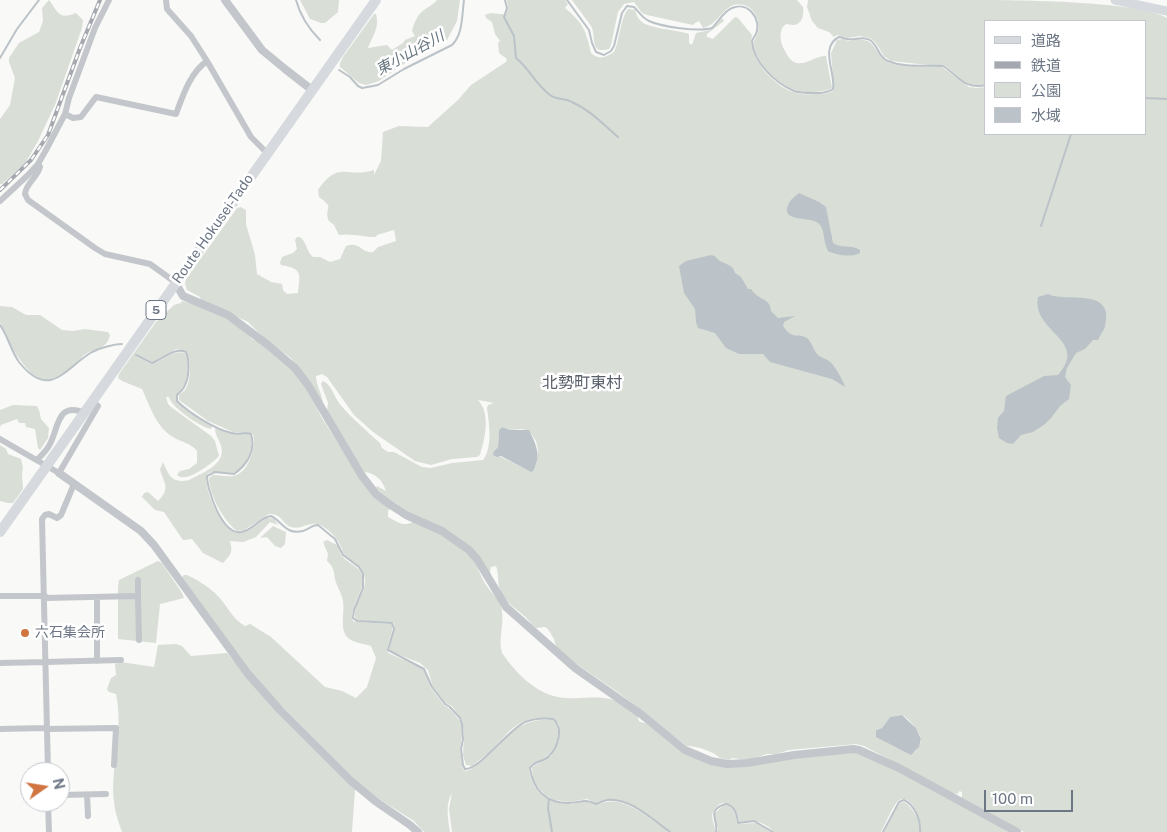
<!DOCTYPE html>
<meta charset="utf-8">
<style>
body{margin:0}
#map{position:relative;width:1167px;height:832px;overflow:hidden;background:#f9f9f7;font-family:"Public Sans","Noto Sans JP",sans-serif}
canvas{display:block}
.legend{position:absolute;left:984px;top:20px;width:162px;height:115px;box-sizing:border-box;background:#fff;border:1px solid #c4c8ce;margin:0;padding:6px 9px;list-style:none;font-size:15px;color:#6c7685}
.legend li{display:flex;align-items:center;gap:10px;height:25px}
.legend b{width:25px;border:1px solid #c4c8ce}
.north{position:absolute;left:20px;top:762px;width:50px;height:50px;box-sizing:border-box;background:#fff;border:1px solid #c4c8ce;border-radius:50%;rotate:77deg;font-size:14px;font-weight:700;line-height:20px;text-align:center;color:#6c7685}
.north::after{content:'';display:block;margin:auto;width:18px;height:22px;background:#d07540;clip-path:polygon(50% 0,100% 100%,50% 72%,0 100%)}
.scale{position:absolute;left:984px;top:790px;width:89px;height:22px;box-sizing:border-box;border:2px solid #6c7685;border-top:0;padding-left:6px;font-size:15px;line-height:18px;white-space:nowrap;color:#6c7685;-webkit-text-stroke:4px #fff;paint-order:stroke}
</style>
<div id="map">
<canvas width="1167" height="832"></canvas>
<ul class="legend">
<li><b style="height:6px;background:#d6d9dd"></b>道路</li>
<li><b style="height:6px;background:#a5a9af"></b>鉄道</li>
<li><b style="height:14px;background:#d9ded7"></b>公園</li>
<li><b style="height:14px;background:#bbc3c8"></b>水域</li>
</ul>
<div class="north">N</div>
<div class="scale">100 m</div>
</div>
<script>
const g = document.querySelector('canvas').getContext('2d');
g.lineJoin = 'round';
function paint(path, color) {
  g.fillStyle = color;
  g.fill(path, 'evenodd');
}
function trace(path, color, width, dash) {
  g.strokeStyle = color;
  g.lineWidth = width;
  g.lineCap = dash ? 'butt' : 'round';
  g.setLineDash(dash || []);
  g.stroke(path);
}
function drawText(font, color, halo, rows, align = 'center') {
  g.font = font + ' "Public Sans","Noto Sans JP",sans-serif';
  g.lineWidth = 5;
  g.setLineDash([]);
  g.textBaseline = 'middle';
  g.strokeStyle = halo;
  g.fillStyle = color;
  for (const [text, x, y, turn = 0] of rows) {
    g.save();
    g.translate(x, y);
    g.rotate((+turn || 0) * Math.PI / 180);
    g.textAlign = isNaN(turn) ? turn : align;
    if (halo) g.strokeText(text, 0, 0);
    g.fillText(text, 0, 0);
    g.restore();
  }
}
paint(new Path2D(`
 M49 0C57 10 58 21 76 13L83 20 82 28 55 105 38 141 26 162 2 184H0V119L10 105 15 78 9 62V58L19 43 39 32 43 21 42 8Z
 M300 0H339L338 12 325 23H321L310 19Z
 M437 0H460L457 21 447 40 417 55 379 81 366 85 359 83 340 67V63L343 57 374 14H376C380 28 372 37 368 48L387 45 392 50 403 43 405 40 415 36 412 31C414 23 417 15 424 10 429 6 433 5 437 0Z
 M507 0H565L568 4 565 8C583 23 586 30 591 53 599 60 605 58 614 52 620 40 620 19 628 9L635 10C636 14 638 19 641 21 646 28 678 30 689 34V43L692 45 696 33 710 30 722 18 724 21 707 34V37L713 39 735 17 738 18 752 35C747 58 775 88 796 93 803 95 810 94 816 94 823 94 830 94 834 89L831 53 837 40 842 39 849 41 858 39 868 41 872 44 882 58 889 63 901 66 942 67 969 87 976 88 986 87V134H1146V21H986V84C963 89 960 74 943 65H929L891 61 884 56 875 42 870 38 860 36 847 38 837 35 834 37 829 32 818 28 812 21 807 7 808 0C860 0 912 0 964 0 1007 0 1136 0 1167 18V832H1024L962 798V792L959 791 958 794 953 793 864 746 856 744 789 750 776 754H767L747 760 733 758 728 760 720 758C713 751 697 746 687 746L619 693 568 658 556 647 554 639 548 629 545 627 536 628C531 624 527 618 522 614 513 606 504 602 500 590 497 582 499 573 496 566L491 567 490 571 491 576 440 526 406 511 393 503 376 488 377 486 386 491C383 481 376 474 366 472L365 473 327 412 328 403 321 384 323 381C331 384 334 396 339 403 351 418 366 430 380 443L382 448 388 452H394L422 467 431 468 452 463 483 460C493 447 489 423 487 408L488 405 494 403 478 400C491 414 485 438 480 455L477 457 452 459 431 465 415 461 373 432 354 415 327 377 322 374 316 376C316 386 323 395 323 405L291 358 265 339 248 322 201 300 200 297 187 290 185 283 186 279 237 208 241 207 246 210V224L255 255 257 274 271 282 282 284 283 290 287 294 298 293C300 273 303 269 281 265L280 263 282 257 293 253 297 249 295 240 297 237H300C307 243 306 251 313 257H320L330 262 340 259 346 246C361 241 361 254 373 252L378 247 396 241 394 230 377 235 376 237C363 237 351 233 339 235L334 225 328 220C325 204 335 209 319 197L318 190C339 159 348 179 374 170V175L381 161 383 132 399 126 428 127 458 100 471 85 506 62 507 59 499 53 498 43 500 41 495 34 492 22 486 18 485 15C492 11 499 15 506 14L508 7ZM502 427 510 430 522 429 530 432 536 441 538 450 536 466 528 470 499 456 494 451 498 447 499 430ZM902 715C909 718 922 734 921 741 920 745 917 749 915 752L876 730 882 728 890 717Z
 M572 0H797L803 7C804 13 803 24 794 25 791 25 789 24 786 24L782 28C779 37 781 44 785 51 797 76 812 55 826 56L832 88C827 91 820 91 814 92 808 92 801 92 795 90 778 84 758 65 754 47 752 40 756 39 758 33 761 23 755 8 744 5 724 0 721 24 703 28L699 21 695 23 693 25 647 15 642 13 634 2 624 4 618 12 611 45 609 49C588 55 597 35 591 26 585 17 578 9 572 0Z
 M182 301 201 306 226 318 247 333 252 339 261 343 293 371 305 386 322 418 360 478 390 509 388 511V517C397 522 403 527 413 522 433 531 459 539 472 558 478 566 480 576 486 585 491 593 501 601 502 611 504 625 498 640 502 653 515 672 535 693 558 697 584 702 605 690 628 708 630 710 635 713 637 715 638 718 638 720 640 722L646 723 688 755 711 764 801 758 853 751 902 772 1012 832H921C923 823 912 793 899 800 894 803 885 825 881 832H774C763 820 754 821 739 822 738 807 722 794 713 812 710 819 716 825 715 832H671L640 810 625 802 606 799 596 803 587 799 570 802 554 800 545 795 536 785 533 779 532 767 551 756 555 749 559 740V724L550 718C543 718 534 718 527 720 512 725 504 737 494 748 488 754 479 760 472 766L466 765 463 755 464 735 462 720 452 706 445 703 433 687 428 670 420 663 390 651C388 641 396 633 394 623L356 620C351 606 366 594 365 580 364 565 351 565 344 554 342 552 343 549 341 547 338 538 326 526 317 524 308 522 300 530 291 527 281 523 283 514 269 514L244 530 237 531C224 521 209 495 209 478L213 475C219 475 227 477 233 476 249 473 256 448 253 434L233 432 208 421 179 400V395C181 393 183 392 185 390 191 383 192 357 186 351L176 349 153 362 136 354 135 356 151 364C164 362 171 349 185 353 190 360 188 378 184 385 182 390 177 393 176 399L179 404 212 426 211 429C200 427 171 407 169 397H166L168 404 171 407 211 436 215 441 219 456C212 464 185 484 177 475L180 471 189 469 197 463V451C191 443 181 442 173 437 156 427 150 406 142 389L122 381 118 378 119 374 156 322 174 305 181 303Z
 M0 306 12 307 26 315H40L62 330 73 331 85 329 108 332 110 335C106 351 96 347 84 355 81 357 80 361 77 364 70 371 56 379 46 380 29 382 4 336 0 322 0 317 0 311 0 306Z
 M13 405 37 406 39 410 41 419 49 428 48 438 40 450 38 448 35 429 26 427 25 423H19L17 419 1 425 0 427V410Z
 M215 428C228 433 236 435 250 434 255 447 246 472 230 474 221 475 215 469 207 474 203 491 221 526 236 533L244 532 267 518 274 519 278 525 270 522 256 537 243 542 230 541C233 553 231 554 223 563L203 553 192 539 183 540 164 512 155 510 142 497 144 493 148 492 158 501C171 488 164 484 160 469L163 462C169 475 171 484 189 480 202 473 227 464 221 446 219 439 215 435 215 428Z
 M0 445 6 449 8 454 21 459 23 467 22 474 23 489 13 503H8L0 501Z
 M273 526 286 532 285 544 281 548 275 546 267 537 260 538Z
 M327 540 337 545C340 548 339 552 342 556 347 563 358 565 362 575 367 588 349 605 353 621L356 622 392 624C394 634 386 643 388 653L420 667 425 671 431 688 444 705 450 709 461 722 462 735 460 749 463 769 466 771C474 769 476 765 482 760 505 741 517 717 552 720 564 729 556 749 546 757 542 760 536 762 531 764 528 770 530 776 533 783 539 798 555 805 572 804 576 803 582 800 587 801 591 802 594 805 598 805 621 792 650 819 668 832H452L449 809 452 793C445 804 448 819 450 832H424L414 821 376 797 359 784 272 696 249 671 182 577 184 575H187C196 579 207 586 215 593 226 603 231 618 245 626L250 624 271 637 325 687 342 691 356 698 367 687 376 658 371 646C352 641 341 641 343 617 343 612 344 606 343 601 342 594 337 587 335 579 334 571 333 566 327 561L328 554 323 542Z
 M158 561 162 563 182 593 184 598 160 604 156 643 118 639V587L119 580Z
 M176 644 182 646 191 656 227 653 278 712 355 789 352 832H122C119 823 115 813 114 802 110 767 124 729 116 694L109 692 107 689 111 678 116 675 115 664 121 662 154 667 158 645Z
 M904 802C914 808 920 821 919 832H884L897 807 900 803Z
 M724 805C734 806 736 816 737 824L756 823 771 832H717L718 829 715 819V813Z`), '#d9ded7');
paint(new Path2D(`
 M799 193 819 202 826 207 833 243C841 249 851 244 860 250V253C851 258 836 255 828 251 823 242 825 231 820 225 814 215 780 224 788 205 790 200 795 196 799 193Z
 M711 255 715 256C720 265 733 262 735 273L741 277 748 289H751C758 301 770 297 771 311L778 318 795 316 784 322 783 326C793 341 798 332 807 338 812 342 813 350 818 355 821 358 825 358 829 361 833 363 845 383 845 387L832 379 770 362 763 354H739L726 348 715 333 698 328 696 322 695 309 684 293 679 266 686 261Z
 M1048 294C1066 303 1115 286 1105 326 1104 331 1100 335 1098 340H1093L1085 349 1076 353 1067 368 1065 377 1071 385 1069 399 1060 406 1051 418 1045 424 1033 432 1021 435 1013 444 1007 443 999 438 997 428 998 418 1004 411 1006 396 1044 376 1058 375C1090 340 1031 332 1038 297Z
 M502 427 510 430H529C536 444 542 456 533 471L531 472 501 456 497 457 493 455 494 451 498 447 499 430Z
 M902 715 916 728 921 739 919 747 911 755 876 737V730L882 728 890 717Z`), '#bbc3c8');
trace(new Path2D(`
 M296 0C300 15 309 29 320 40
 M505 0 507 8 504 17 514 36 516 58C529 68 536 85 550 95 556 100 565 98 572 102 590 110 603 124 618 137
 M567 0 589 30 592 43 596 52 604 55 611 51 614 46 622 13 627 6 634 7C639 12 642 18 649 21 662 27 698 32 712 28 718 22 724 11 732 8 748 1 762 19 756 34 755 36 753 38 752 41 753 62 775 83 794 91 800 93 807 93 814 93 821 93 827 93 833 89 836 73 819 47 839 37 842 37 844 39 847 39 855 41 862 35 870 40 878 45 878 57 888 61 904 68 925 65 943 66 959 76 964 90 986 85
 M0 58 17 29 39 0
 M339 70 350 77 358 86 362 88 373 86 378 85 404 69 452 45C463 35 462 14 464 0
 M1146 98 1167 99
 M1041 226 1071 134
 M0 325C8 336 11 351 19 362 50 401 65 368 92 352 100 348 114 344 122 344
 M136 355 152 363C164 359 173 347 186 352 190 361 189 377 185 385 184 389 180 392 177 395V401C189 413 216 430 232 433 239 435 246 432 251 434 256 451 247 465 234 474L215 472 207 476C207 490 222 535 241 532 252 531 260 517 271 516 283 522 285 535 303 531 309 529 312 525 318 525L335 539 343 555 359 567 363 574V588L354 610 353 618 357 621 392 623 394 629 388 650 424 669 432 687 445 704 450 707 460 718 462 724 463 739 461 749 463 765 465 769C479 770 508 730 525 722 533 719 544 718 553 719 564 728 558 747 549 756 544 762 533 761 530 768 533 790 546 803 568 803 580 803 584 798 596 804 600 803 602 801 607 800 629 797 653 820 670 832
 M549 799 548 808 552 832
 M716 832C719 820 705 810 726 804 735 806 737 815 738 823L754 821 773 832
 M883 832 899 802 904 800C915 805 921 821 920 832`), '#bbc3c8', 2);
trace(new Path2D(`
 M166 0 167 9 191 36 207 61 251 137 267 153
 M65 114 73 118 81 117 96 97 176 114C183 95 190 73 207 61
 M38 164 40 167C37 178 26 183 25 194L28 200 95 248 105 254 150 264 175 282
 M0 201 27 176 38 164 46 150 65 114 69 98 95 28 109 0
 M0 439 59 473 98 406 93 401
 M37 460C42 455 47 450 50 444 59 427 57 401 85 413
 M138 580V596
 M0 596H45
 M97 597V661
 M45 598 138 596 139 640
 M45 662 121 660
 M0 663 46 662
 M0 729 46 728
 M47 729 116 728 114 765
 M48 772 42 519 45 515 49 514 57 518 61 515 74 484
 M60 795 106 794
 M87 795 88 816
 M48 802 49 832`), '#c3c6ca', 6);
trace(new Path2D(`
 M225 0 262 50 285 69 312 90
 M175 282 183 296 228 315 268 345 295 368 308 385 362 476 376 494 389 504 406 515 442 531 469 550 477 559 506 607 575 668 642 715 685 750 711 761 727 764 747 763 794 755 853 749 859 750 899 768 1017 832
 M59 473 141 531 154 545 248 674 280 710 351 781 375 801 410 825 418 832`), '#c3c6ca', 8);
trace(new Path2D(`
 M1115 0 1167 11`), '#d6d9dd', 9);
trace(new Path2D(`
 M0 532 376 0`), '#d6d9dd', 10);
const rail = new Path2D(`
 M0 190 31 160 48 135 80 48 100 0`);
trace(rail, '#a5a9af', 4);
trace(rail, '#fff', 2, [5.5]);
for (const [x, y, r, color] of [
 [25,633,5,"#d07540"]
]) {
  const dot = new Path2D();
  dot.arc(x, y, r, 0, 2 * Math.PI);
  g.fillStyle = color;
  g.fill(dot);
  trace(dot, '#fff', 2);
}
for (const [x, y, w] of [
 [156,310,20]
]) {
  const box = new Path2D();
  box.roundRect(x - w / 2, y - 9.5, w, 19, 4);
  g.fillStyle = '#fff';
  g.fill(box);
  trace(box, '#6c7685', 1);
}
drawText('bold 12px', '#6c7685', null, [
 ["5",156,310]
]);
drawText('14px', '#6c7685', '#fff', [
 ["Route Hokusei-Tado",213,229,-55]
]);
drawText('14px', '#6c7685', '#fff', [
 ["六石集会所",35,633]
], 'left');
drawText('italic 15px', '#67767f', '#fff', [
 ["東小山谷川",410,53,-29]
]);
drawText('16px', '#59606b', '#fff', [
 ["北勢町東村",582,383]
]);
</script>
